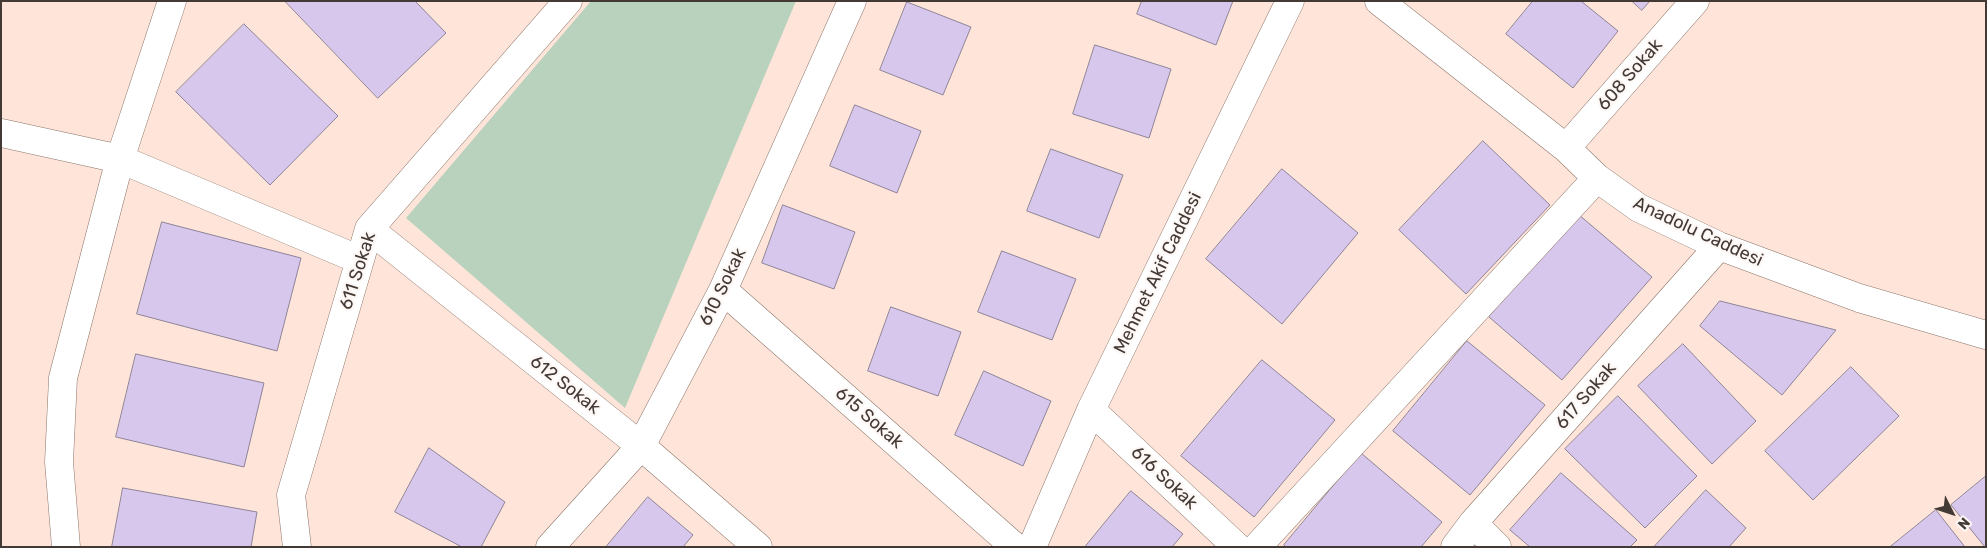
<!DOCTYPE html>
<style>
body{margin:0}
#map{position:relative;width:1987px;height:548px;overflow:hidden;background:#ffe5d9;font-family:Rubik,sans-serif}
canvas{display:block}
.frame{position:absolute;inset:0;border:2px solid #443a35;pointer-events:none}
.north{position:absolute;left:1927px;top:488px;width:50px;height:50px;-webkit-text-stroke:4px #fdf7f5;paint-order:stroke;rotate:131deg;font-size:14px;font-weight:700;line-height:20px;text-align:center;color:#443a35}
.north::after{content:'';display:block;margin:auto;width:18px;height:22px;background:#443a35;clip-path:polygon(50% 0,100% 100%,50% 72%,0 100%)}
</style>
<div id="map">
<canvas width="1987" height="548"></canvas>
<div class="frame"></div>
<div class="north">N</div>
</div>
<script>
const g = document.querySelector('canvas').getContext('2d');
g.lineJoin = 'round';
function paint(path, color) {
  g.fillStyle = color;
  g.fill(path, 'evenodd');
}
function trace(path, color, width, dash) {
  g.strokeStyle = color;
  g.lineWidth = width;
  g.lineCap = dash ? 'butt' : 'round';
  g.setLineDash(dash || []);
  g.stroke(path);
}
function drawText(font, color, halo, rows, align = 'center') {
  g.font = font + ' Rubik,sans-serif';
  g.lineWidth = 4.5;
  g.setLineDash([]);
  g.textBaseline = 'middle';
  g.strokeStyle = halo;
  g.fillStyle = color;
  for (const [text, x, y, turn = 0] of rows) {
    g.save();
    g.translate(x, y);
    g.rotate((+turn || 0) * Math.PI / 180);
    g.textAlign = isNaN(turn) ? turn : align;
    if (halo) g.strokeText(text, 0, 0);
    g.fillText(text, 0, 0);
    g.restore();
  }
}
paint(new Path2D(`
 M591 1H796L625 408 406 218Z`), '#b9d2be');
const building = new Path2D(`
 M285 1H415L446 33 378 98Z
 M1142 1H1233L1216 45 1137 14Z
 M1533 1H1581L1618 31 1573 88 1506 34Z
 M1632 1H1650L1642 10Z
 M907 2 971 27 943 95 880 70Z
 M244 24 338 116 270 185 176 92Z
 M1095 45 1171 69 1149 138 1073 114Z
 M855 105 921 131 897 193 830 166Z
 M1483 141 1550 205 1466 294 1399 230Z
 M1051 149 1123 175 1099 238 1027 211Z
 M1282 169 1358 233 1282 324 1206 259Z
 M783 205 855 232 834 289 762 263Z
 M1578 214 1652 277 1562 380 1489 317Z
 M162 222 301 258 277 351 137 314Z
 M1002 251 1076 279 1052 340 978 312Z
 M1720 301 1836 330 1782 395 1700 326Z
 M891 307 961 332 938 396 868 371Z
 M1467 341 1545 405 1470 495 1393 431Z
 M1683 344 1756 421 1712 464 1638 386Z
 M136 354 264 383 244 467 116 437Z
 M1262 360 1335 420 1254 517 1181 456Z
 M1851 367 1899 416 1813 500 1765 451Z
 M984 371 1051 401 1023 466 955 435Z
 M1618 396 1697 476 1645 528 1565 449Z
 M429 448 505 502 481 547H462L395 512Z
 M1361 453 1442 522 1421 547H1286L1284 545Z
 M1561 473 1637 540 1630 547H1530L1510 530Z
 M1986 476V547H1985L1951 505Z
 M123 488 257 512 251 547H112Z
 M1706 490 1746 528 1729 547H1654Z
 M1131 491 1183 534 1172 547H1085Z
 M648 497 693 535 683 547H606Z
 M1936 510 1965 547H1890Z`);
paint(building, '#d8c7ec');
trace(building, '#8d8398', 1);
const minor = new Path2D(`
 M1379 1 1566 148 1597 178 1639 208 1719 246 1859 298 1986 335
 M1 133 120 159 360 260
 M1566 148 1695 1
 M369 229 641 446 758 547
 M723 290 1015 547
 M1091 410 1237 547
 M1473 523 1497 547
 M66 547 59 462 63 378 120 159 172 1
 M297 547 291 495 369 229 568 1
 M550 547 641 446 723 290 852 1
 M1032 547 1091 410 1290 1
 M1257 547 1597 178
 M1455 547 1473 523 1719 246`);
trace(minor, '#8b756a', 29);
trace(minor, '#fff', 28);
drawText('18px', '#443a35', '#fdf7f5', [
 ["608 Sokak",1630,75,-49],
 ["Anadolu Caddesi",1698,232,25],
 ["611 Sokak",358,271,-72],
 ["Mehmet Akif Caddesi",1158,273,-64],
 ["610 Sokak",723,287,-64],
 ["612 Sokak",565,385,38],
 ["617 Sokak",1586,396,-49],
 ["615 Sokak",869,418,41],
 ["616 Sokak",1164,478,43]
]);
</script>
